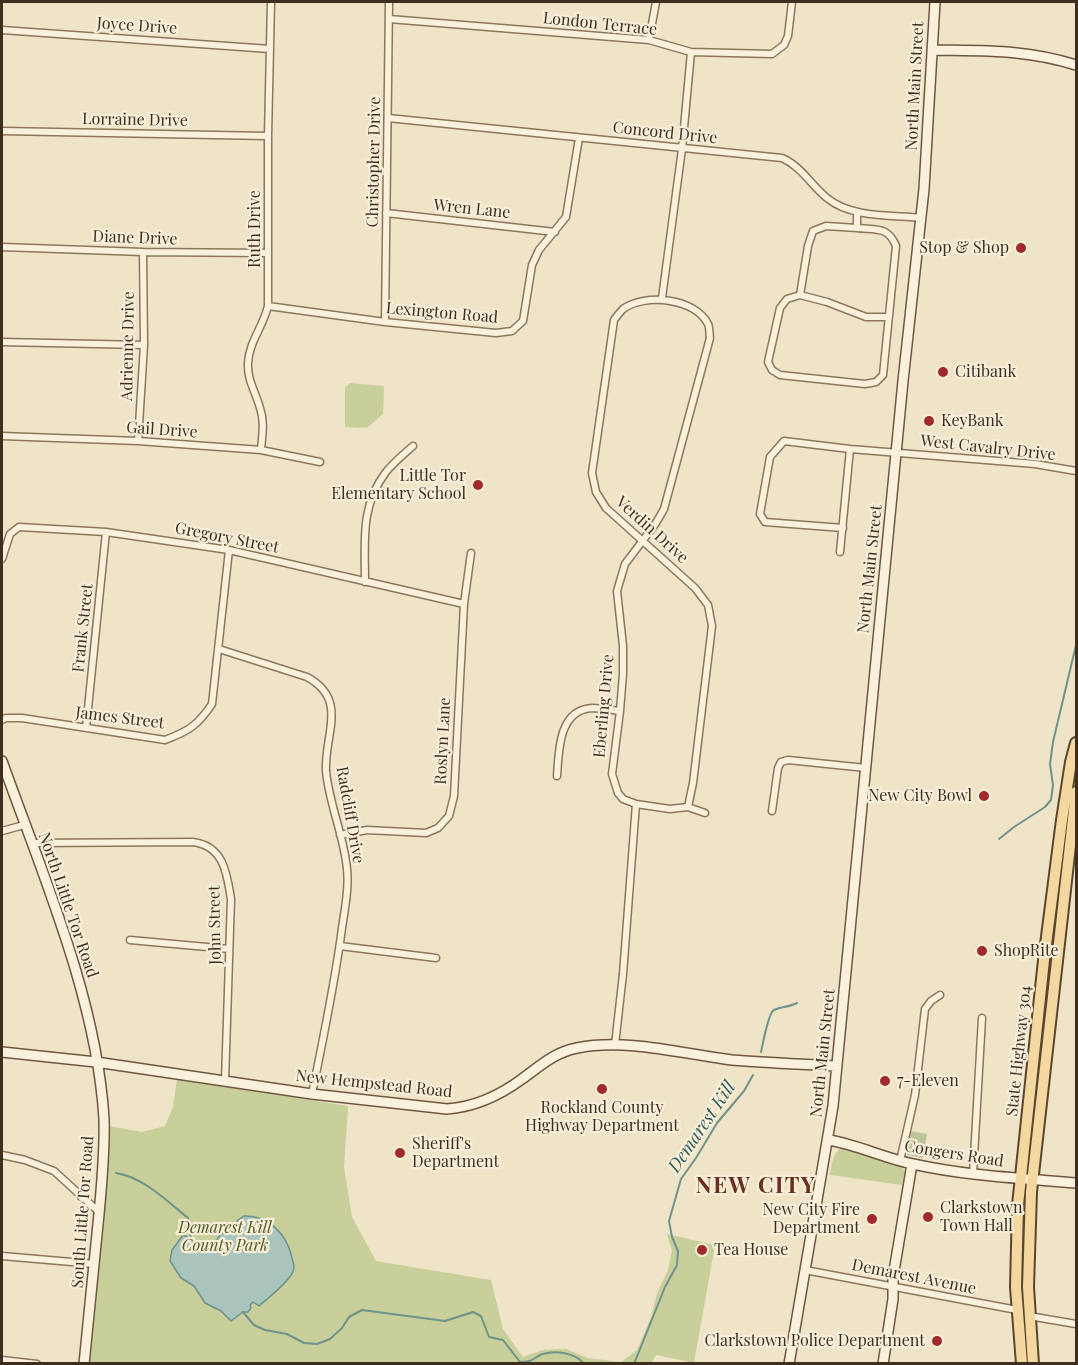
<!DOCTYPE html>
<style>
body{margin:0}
#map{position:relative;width:1078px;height:1365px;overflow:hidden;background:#f0e4c8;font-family:"Playfair Display",serif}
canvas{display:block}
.frame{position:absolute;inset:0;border:3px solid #3d2e20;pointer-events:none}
</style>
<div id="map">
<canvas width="1078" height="1365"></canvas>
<div class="frame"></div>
</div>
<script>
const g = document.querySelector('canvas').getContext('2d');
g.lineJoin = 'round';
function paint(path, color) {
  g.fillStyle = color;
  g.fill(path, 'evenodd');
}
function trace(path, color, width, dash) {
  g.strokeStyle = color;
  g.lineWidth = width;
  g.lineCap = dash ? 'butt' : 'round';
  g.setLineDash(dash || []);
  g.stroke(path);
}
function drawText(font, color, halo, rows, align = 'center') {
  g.font = font + ' "Playfair Display",serif';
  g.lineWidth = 4.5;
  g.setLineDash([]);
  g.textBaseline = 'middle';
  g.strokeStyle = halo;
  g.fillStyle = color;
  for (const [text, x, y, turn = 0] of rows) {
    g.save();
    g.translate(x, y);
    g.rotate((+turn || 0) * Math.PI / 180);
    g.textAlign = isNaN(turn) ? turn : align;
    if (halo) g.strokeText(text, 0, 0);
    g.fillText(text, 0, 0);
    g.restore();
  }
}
paint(new Path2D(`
 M350 383 384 386 383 414 367 428 345 427V387Z
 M177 1079 348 1106 344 1167 352 1217 376 1261 491 1280 503 1329 523 1357 542 1350 566 1349 588 1358 621 1362 637 1350 651 1317 657 1293 668 1270 672 1251 667 1234 715 1245 694 1363 656 1355 651 1364H85L109 1126 142 1132 165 1126 173 1107Z
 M843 1148 902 1167 905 1171 902 1185 830 1175C832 1165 832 1151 843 1148Z`), '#c9cf9b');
paint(new Path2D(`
 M911 1131 927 1134 923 1158 907 1155Z`), '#bfc49a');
const water = new Path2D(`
 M244 1216C267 1215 285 1232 291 1254 292 1258 294 1264 294 1268 294 1278 267 1299 259 1306L253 1302 250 1305 251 1308 248 1312H243L231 1321 221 1311 205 1303 194 1286 181 1278 170 1261 172 1250 183 1235 191 1239 201 1250 214 1243 221 1234 230 1232 238 1220Z`);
paint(water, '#a9c4bc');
trace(water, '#6f938a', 1.5);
trace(new Path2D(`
 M999 839 1014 827 1045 807 1051 800 1053 785 1050 764 1053 742 1076 645
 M761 1052C763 1044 768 1013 774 1010 780 1007 789 1007 797 1003
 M116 1173C143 1177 167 1201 188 1218L191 1239
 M243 1312 254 1325 265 1330 287 1334 304 1343 317 1344 330 1339 342 1328 349 1317 362 1310 445 1321 473 1312 481 1316 489 1337 503 1340 520 1362C534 1362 532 1358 543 1354 556 1350 576 1353 584 1364
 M634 1364 665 1287 677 1265 678 1251 672 1237 669 1221 681 1179 696 1158 717 1123 744 1091 753 1075`), '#6f938a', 2);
const street = new Path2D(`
 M389 19 649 40 691 52 772 54 784 45 788 36 792 2
 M2 30 270 49
 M649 40 656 2
 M388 118 782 158C801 166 811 185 827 198 851 218 891 215 921 218
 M2 131 268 136
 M857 212V228L826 226 813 231 808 246 800 295 787 299 780 308 768 362 772 370 780 375 865 384 876 382 883 375 896 246C888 226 876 230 857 228
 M386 213 555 232
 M2 247 143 252 268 253
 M800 295 827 302 866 317H889
 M662 298 682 149 691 52
 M268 306 385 322 496 333 512 331 523 321 532 265 539 250 566 217 579 138
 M385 322 389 2
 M2 342 144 345
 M2 436 138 441 261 450 320 462
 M138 441 144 345 143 252
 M261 450C262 436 265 422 260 408 256 393 247 380 248 363 249 342 263 327 268 306V136L271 2
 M843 528 765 522 760 514 770 457 784 441 850 449 1035 464 1076 471
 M840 552 850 449
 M2 559 10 534 19 527 106 532 229 550 464 604
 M365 582C365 542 360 506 386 472 393 463 404 454 413 446
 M219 649 307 677C349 700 324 734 326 771 329 804 344 836 347 869 349 888 345 908 342 928 335 983 323 1039 312 1094
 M2 720 6 718H22L165 740C189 731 198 725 212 704L229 550
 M86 728 106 532
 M557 776C559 752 558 710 592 708 601 708 611 710 620 711
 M636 804 670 809 688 807 705 813
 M772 811 778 768 781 762 788 760 866 768
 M2 831 24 825
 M340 835 367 830 426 833 438 828 449 816 454 796 464 604 471 553
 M31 843 193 842C224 846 227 874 231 899L225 1081
 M130 940 229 949
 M340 946 436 958
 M615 1045 623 974 636 804 623 799 618 793 612 774 620 711 623 674V646L617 591 625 564 656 523 664 509 710 338C709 334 710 328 708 324 695 298 645 293 623 309 620 312 617 316 614 320L592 473 596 492 606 508 695 588 708 605 712 626 693 783 688 807
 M2 1155 25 1160 54 1171 99 1212
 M900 1161 915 1095 925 1009 931 1001 940 995
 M973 1174 982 1018
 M2 1256 95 1264
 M805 1270 1017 1310
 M1029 1316 1076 1324
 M2 1360 37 1364`);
const secondary = new Path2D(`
 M932 50C984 51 1026 49 1076 65
 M2 761C42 873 97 999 104 1119 105 1151 102 1182 99 1214 94 1264 89 1314 84 1364
 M2 1052 96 1062 312 1094 447 1109C475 1107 499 1096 522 1079 540 1066 555 1052 577 1048 626 1038 683 1054 732 1060 767 1063 802 1064 837 1066
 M829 1140C858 1145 884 1158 913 1164 967 1176 1021 1178 1076 1183
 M789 1364 833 1106 903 381 924 189 935 2
 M883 1364 893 1299V1277L912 1164`);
const primary = new Path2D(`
 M1022 1364 1016 1287 1018 1205 1044 960 1062 820 1071 762 1076 743
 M1033 1364 1028 1287 1031 1192 1076 792`);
trace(street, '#8d765c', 9);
trace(secondary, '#6f573f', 12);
trace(primary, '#5b4430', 14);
trace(street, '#faf1dc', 6);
trace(secondary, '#faf1dc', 9);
trace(primary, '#f3d9a0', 10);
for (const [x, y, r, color] of [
 [1021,248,6,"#9e2a2b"],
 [943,372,6,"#9e2a2b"],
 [929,421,6,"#9e2a2b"],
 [478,485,6,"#9e2a2b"],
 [984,796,6,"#9e2a2b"],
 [982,951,6,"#9e2a2b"],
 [885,1081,6,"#9e2a2b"],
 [602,1089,6,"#9e2a2b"],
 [400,1153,6,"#9e2a2b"],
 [928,1217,6,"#9e2a2b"],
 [872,1219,6,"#9e2a2b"],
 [702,1250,6,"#9e2a2b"],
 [937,1341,6,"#9e2a2b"]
]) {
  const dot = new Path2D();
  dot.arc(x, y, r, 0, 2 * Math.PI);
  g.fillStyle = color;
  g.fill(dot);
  trace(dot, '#f7eed8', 2);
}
drawText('16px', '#3d2e20', '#f7eed8', [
 ["London Terrace",600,24,6],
 ["Joyce Drive",137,26,4],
 ["North Main Street",915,86,-87],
 ["Lorraine Drive",135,120,1],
 ["Concord Drive",665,133,6],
 ["Christopher Drive",374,162,-89],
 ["Wren Lane",472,209,6],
 ["Ruth Drive",255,229,-90],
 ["Diane Drive",135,238,2],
 ["Lexington Road",442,313,5],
 ["Adrienne Drive",128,346,-89],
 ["Gail Drive",162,430,4],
 ["West Cavalry Drive",988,448,6],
 ["Verdin Drive",652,530,42],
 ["Gregory Street",227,538,11],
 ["North Main Street",870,569,-84],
 ["Frank Street",83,628,-84],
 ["Eberling Drive",604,706,-85],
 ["James Street",120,718,7],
 ["Roslyn Lane",443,741,-87],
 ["Radcliff Drive",350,815,80],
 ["North Little Tor Road",68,905,71],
 ["John Street",215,925,-91],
 ["State Highway 304",1019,1051,-84],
 ["North Main Street",823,1053,-84],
 ["New Hempstead Road",374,1084,6],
 ["Congers Road",954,1154,9],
 ["South Little Tor Road",83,1212,-86],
 ["Demarest Avenue",914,1277,11]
]);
drawText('16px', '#3d2e20', '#f7eed8', [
 ["Stop & Shop",1009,248,"right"],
 ["Citibank",955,372],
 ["KeyBank",941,421],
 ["Little Tor",466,476,"right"],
 ["Elementary School",466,494,"right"],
 ["New City Bowl",972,796,"right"],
 ["ShopRite",994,951],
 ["7-Eleven",897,1081],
 ["Rockland County",602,1108,"center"],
 ["Highway Department",602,1126,"center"],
 ["Sheriff's",412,1144],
 ["Department",412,1162],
 ["Clarkstown",940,1208],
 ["Town Hall",940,1226],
 ["New City Fire",860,1210,"right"],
 ["Department",860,1228,"right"],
 ["Tea House",714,1250],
 ["Clarkstown Police Department",925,1341,"right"]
], 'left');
drawText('italic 16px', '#4d5a26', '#f7eed8', [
 ["Demarest Kill",225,1228],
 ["County Park",225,1246]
]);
drawText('italic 18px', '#2f5d5a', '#f7eed8', [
 ["Demarest Kill",702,1127,-56]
]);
g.letterSpacing = '1.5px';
drawText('bold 22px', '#6b2e1e', '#f7eed8', [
 ["NEW CITY",756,1186]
]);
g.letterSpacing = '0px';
</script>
